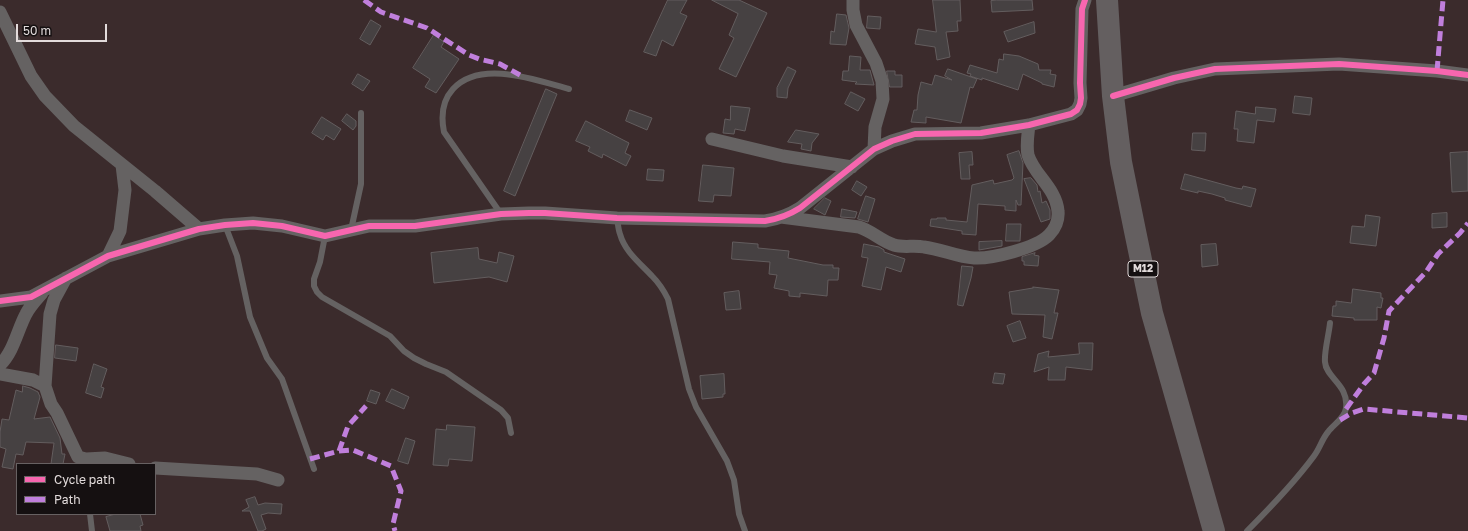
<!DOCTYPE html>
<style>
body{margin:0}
#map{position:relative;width:1468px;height:531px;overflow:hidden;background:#2e2829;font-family:"Golos Text",sans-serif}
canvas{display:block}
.legend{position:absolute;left:16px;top:463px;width:140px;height:52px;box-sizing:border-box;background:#151011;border:1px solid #676162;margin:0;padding:5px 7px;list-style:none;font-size:12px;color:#e2dbdb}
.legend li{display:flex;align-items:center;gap:8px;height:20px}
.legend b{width:20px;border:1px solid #676162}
.scale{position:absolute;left:16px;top:24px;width:91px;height:18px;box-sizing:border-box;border:2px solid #e2dbdb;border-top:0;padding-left:5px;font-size:12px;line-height:14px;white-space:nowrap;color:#e2dbdb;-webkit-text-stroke:3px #151011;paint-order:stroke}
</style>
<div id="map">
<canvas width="1468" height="531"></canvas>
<ul class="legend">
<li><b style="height:5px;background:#f766af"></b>Cycle path</li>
<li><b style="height:5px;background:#c07fdc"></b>Path</li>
</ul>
<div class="scale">50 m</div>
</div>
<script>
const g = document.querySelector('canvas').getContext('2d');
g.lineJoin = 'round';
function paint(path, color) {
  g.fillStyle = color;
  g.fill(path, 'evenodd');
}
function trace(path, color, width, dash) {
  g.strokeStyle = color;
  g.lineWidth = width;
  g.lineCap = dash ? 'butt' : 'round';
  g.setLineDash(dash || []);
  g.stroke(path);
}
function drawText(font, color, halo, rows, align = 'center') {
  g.font = font + ' "Golos Text",sans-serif';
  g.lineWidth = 3;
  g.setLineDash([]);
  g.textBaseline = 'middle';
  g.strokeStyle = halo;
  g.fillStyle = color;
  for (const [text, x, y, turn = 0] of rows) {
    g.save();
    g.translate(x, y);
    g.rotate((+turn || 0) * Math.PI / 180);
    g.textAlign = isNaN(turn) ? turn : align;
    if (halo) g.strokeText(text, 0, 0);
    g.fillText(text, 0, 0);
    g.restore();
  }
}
paint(new Path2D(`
 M0 0H1468V531H0ZM17 464H155V514H17Z`), '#3b2b2c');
const building = new Path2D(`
 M668 0H687L680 13 687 16 673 46 662 40 656 56 644 52Z
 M712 0H739L767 13 736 77 719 69 734 38 729 35 738 14Z
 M933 0H960L961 21H957L958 31 946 32 950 57 937 60 935 47 915 44 918 29 936 32Z
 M997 0H1032L1033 10 992 12 991 1Z
 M837 14 846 15 849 28 846 45 830 44 831 31 834 32Z
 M868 16 881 17 880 29 867 28Z
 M371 20 381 26 370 45 360 39Z
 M1034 22 1035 33 1008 42 1004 32Z
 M434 35 444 42 441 47 459 59 436 93 425 87 430 79 413 68Z
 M1004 54 1019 56 1038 64 1039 70H1051L1050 74 1056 75 1054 87 1042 84V83L1023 74 1018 90 982 78V80L970 76 971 74 967 73 970 65 997 73 999 59 1003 60Z
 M850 56 861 57 860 70H870L874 85 855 84 857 82 842 80 843 71H848Z
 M788 67 796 71 788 88 787 98 777 97V88Z
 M948 69 977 79 973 88 970 87 961 123 926 117V123L911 122 914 110H917L918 95 921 82 932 85 935 75 952 80 945 76Z
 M887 71H895V75H902V87H890Z
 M358 74 370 81 363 91 352 84Z
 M546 89 557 94 515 196 504 191Z
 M851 92 865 99 858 111 845 104Z
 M1295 96 1312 98 1310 115 1293 113Z
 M731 106 750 108 745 131 735 129 734 134 723 133 725 119 730 120Z
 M1256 107 1276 109 1274 122 1257 120 1254 143 1237 141 1238 129H1234L1236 111 1255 114Z
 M630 110 652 118 647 130 626 121Z
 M347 114 356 121V126L353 130 342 121Z
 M322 117 341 129 334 140 326 135 323 140 312 133Z
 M586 121 629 143 625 153 631 156 626 166 603 154 602 158 588 151 590 147 576 141Z
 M796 130 819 134 812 143 811 151 801 149 802 144 788 142Z
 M1193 133H1206L1205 151 1192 150Z
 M1019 151 1023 163 1021 205H1018L1016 200V211L1005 210V206L978 204 976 235 962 234V231L930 226 931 219H937V218H946V220L967 222 972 185 993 180 994 184 1012 180 1014 178 1007 155Z
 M972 152 973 165H969L970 179H961L959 153Z
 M1468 152V191L1452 192 1450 153Z
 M703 165 734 168 731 196 714 195 713 202 699 201Z
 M648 169 664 170 663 181 647 180Z
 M1185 174 1236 188 1242 189 1243 186 1256 189 1251 207 1225 200V198L1212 194 1198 191V193L1181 189Z
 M1031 178 1037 185 1038 192 1040 191 1042 203 1046 201 1050 210V219L1041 222 1024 179Z
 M857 181 867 187 861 196 852 190Z
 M866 196 875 199 868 222 858 219Z
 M825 198 831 201 825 215 814 209Z
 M842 209 857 212 855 218 841 217Z
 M1447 213V227L1432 228V214Z
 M1366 215 1380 217 1376 246 1350 243 1352 226 1364 227Z
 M1007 224H1021L1020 241H1006Z
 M1002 241V246L979 250V242Z
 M733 242 758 244V248L789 251 788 258 823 265H833V268H839L838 280H828L827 296 800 293V297L789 296V291L774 288 777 275 769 274 770 262 732 259Z
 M864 244 879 247 884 250V252L905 259 901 272 886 267 881 290 862 286 868 258 862 257Z
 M1216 244 1218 265 1202 267 1201 245Z
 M478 248 479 259 497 263 499 252 514 256 507 282 489 277 434 283 431 253Z
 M1035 253 1034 255 1039 256 1038 266 1024 265V261H1022V257Z
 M962 266 973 267 971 278 963 306 958 305Z
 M1033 287 1059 290 1054 313H1058L1052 339 1043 337 1045 315 1012 314 1009 292 1033 288Z
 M1353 289 1381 293V298H1383L1381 308 1377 307V320H1354V318L1332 316 1333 306H1336V301L1351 303Z
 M739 291 741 309 726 310 724 293Z
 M1020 321 1026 338 1013 342 1007 326Z
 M1079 343H1093L1092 370 1066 367 1065 380H1048L1049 367 1034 372 1038 354 1049 351 1048 357 1079 354Z
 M56 345 78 348 76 361 55 358Z
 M94 364 107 369 101 387 104 388 101 398 86 393Z
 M995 373 1005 374 1003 384 993 383Z
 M724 374 725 394H723V397L702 399 700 376Z
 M23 386 30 388 38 392 40 397 34 419 50 417 60 438 62 454H65L63 464H51L54 443 26 442 23 455 16 454 13 469 2 467 6 449 0 447V432L2 419 9 420 16 390 22 392Z
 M392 389 409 397 404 409 386 401Z
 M371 390 380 393 376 404 367 401Z
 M447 425 475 427 472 461 449 459 448 466 433 465 436 429 446 430Z
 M406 438 415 441 408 464 398 461Z
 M255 497 258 505 265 503 282 504 281 514 268 513 261 515 266 529 262 531H258L250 511H242L249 507 246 500Z
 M116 514H140L143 525 140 526 141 531H110L106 517Z`);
paint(building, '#464142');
trace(building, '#635d5e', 1);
trace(new Path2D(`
 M501 214 444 132C441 117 442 101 453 89 480 59 536 80 569 89
 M617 218C618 223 618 229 620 234 625 252 640 263 652 276 659 283 664 291 668 299L689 389 696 407 727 461 734 480 739 514 745 531
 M225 225 237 256 250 317 267 358 282 379 314 469
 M351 230 361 184V113
 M325 236 320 262 314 279V286L317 292 322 297 390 336 404 351 414 358 426 364 446 372 501 410 508 418 511 433
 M90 514 92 531
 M1247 531C1271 507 1294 483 1314 456 1320 448 1322 439 1328 432 1334 424 1345 418 1346 408 1349 385 1326 378 1325 362 1324 352 1329 334 1330 323`), '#656262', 6);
trace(new Path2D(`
 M853 0V10L856 25 876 63 882 81 883 99 875 127 874 149
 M0 12 31 76 45 96 74 126 155 191 199 229
 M1113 96 1174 78 1215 69 1339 64 1437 71 1468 75
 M712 139 783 156 852 167
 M781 217 859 227C872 231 881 241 894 245 903 248 914 245 924 247 941 249 957 257 974 258 992 259 1036 248 1049 235 1055 229 1059 220 1058 211 1056 188 1034 175 1028 155 1026 145 1028 134 1029 125
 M108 256 120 231 125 190 122 165
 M66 278 54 300 50 314 45 386 51 404 57 413 78 457 86 459 105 458 129 464
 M0 301 31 297 108 256 199 229 225 225 253 223 282 226 325 236 369 226H415L501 214 529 213H545L617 218 765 221C778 219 789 215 800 208L874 149 892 141 915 134 981 133 1029 125 1071 114 1077 110 1080 104 1081 98 1080 83 1082 9 1085 0
 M0 365C14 351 17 331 26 314 30 306 36 300 42 293
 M0 374 33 380 45 386
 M155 468 257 474 278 480`), '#656262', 13);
trace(new Path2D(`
 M1107 0 1113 96 1121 162 1135 231 1152 313 1214 531`), '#645f60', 22);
trace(new Path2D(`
 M364 0 381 12 427 28 469 55 479 59 500 64 520 75
 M1437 71 1443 0
 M1346 409 1364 384 1374 373 1384 338 1389 311 1426 272 1438 254 1460 233 1468 223
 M1340 420 1352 413 1364 409 1468 418
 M339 451 348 426 366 406
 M310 459 339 451 353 450 391 466 401 491 393 524 395 531`), '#c07fdc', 5, [10, 5]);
trace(new Path2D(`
 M1113 96 1174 78 1215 69 1339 64 1437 71 1468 75
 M0 301 31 297 108 256 199 229 225 225 253 223 282 226 325 236 369 226H415L501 214 529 213H545L617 218 765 221C778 219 789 215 800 208L874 149 892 141 915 134 981 133 1029 125 1071 114 1077 110 1080 104 1081 98 1080 83 1082 9 1085 0`), '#f766af', 6);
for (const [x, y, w] of [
 [1143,269,30]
]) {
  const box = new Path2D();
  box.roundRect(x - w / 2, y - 8, w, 16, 3);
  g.fillStyle = '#151011';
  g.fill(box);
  trace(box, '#e2dbdb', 1);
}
drawText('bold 10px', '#e2dbdb', null, [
 ["M12",1143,269]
]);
</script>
